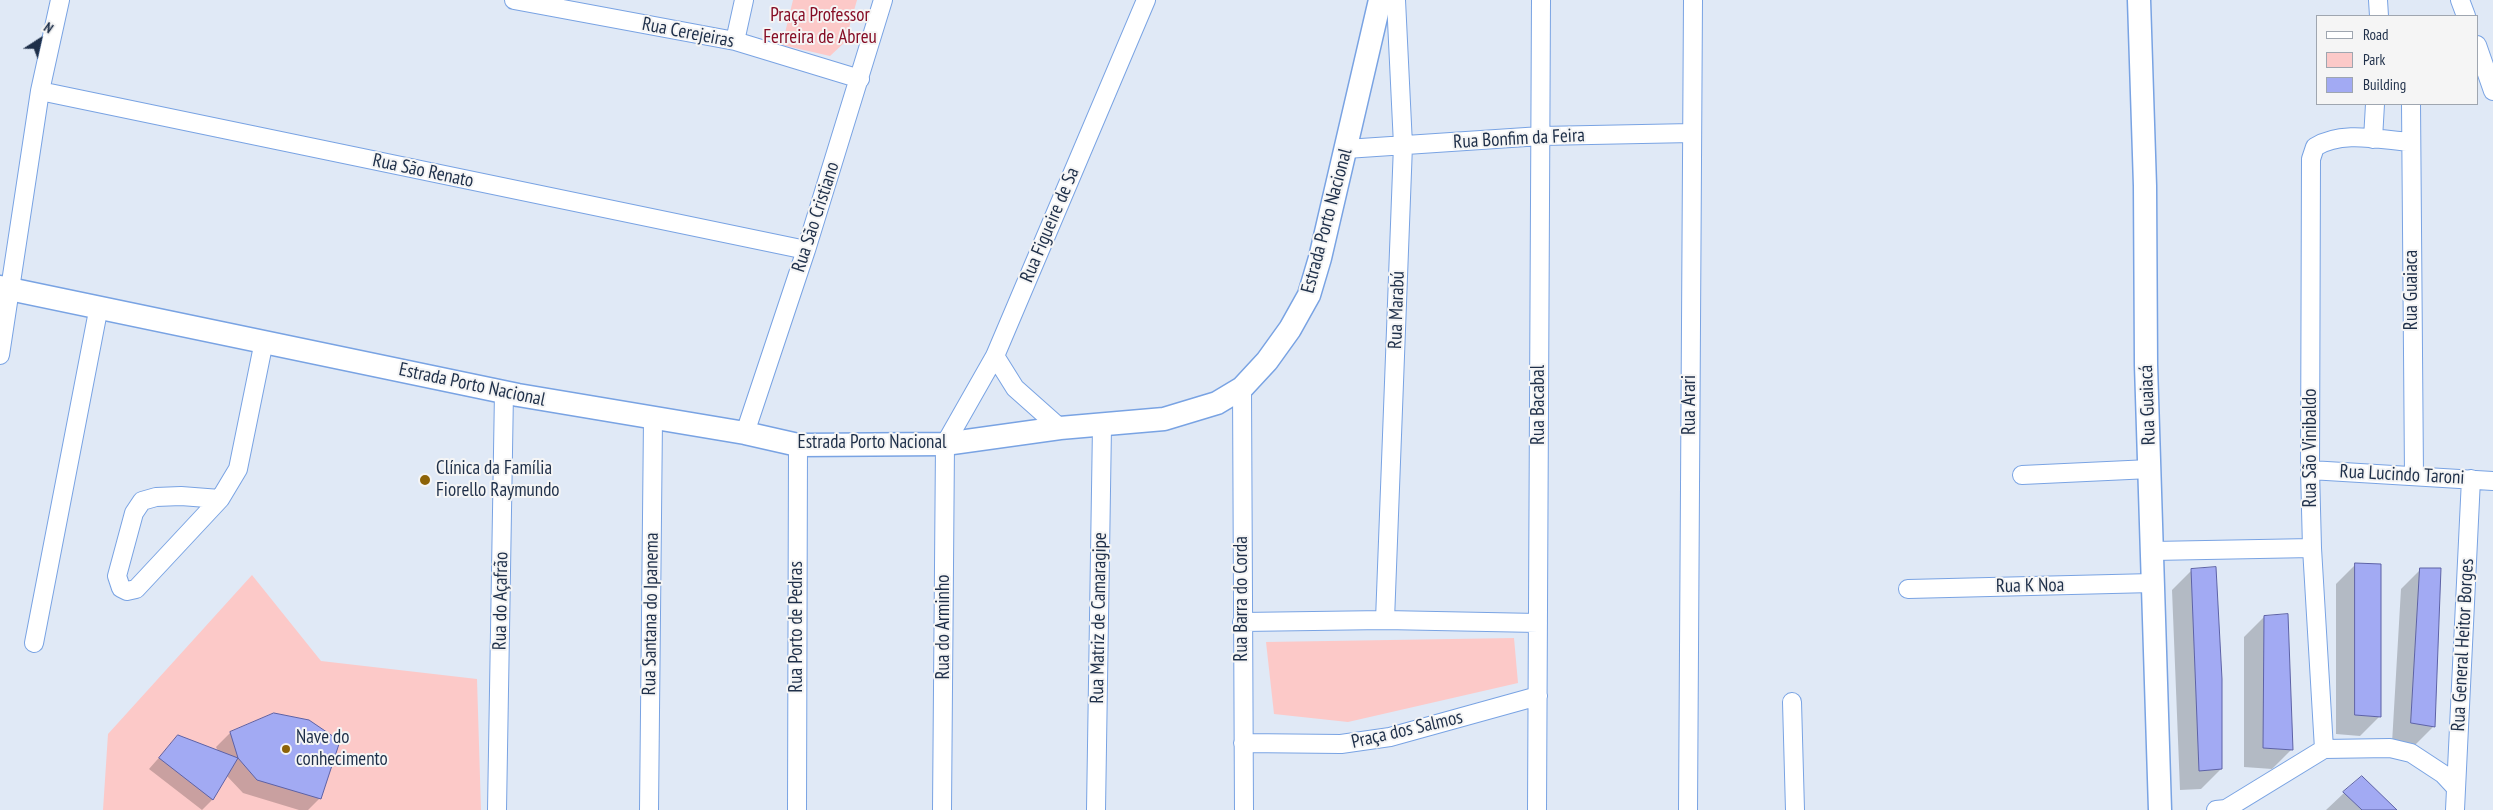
<!DOCTYPE html>
<meta charset="utf-8">
<style>
body{margin:0}
#map{position:relative;width:2493px;height:810px;overflow:hidden;background:#e0e9f6;font-family:"PT Sans Narrow",sans-serif}
canvas{display:block}
.legend{position:absolute;left:2316px;top:15px;width:162px;height:90px;box-sizing:border-box;background:#f5f5f5;border:1px solid #9fa6b0;margin:0;padding:6px 9px;list-style:none;font-size:15px;color:#1e2f49}
.legend li{display:flex;align-items:center;gap:10px;height:25px}
.legend b{width:25px;border:1px solid #9fa6b0}
.north{position:absolute;left:15px;top:15px;width:50px;height:50px;-webkit-text-stroke:4px #f5f5f5;paint-order:stroke;rotate:35deg;font-size:14px;font-weight:700;line-height:20px;text-align:center;color:#1e2f49}
.north::after{content:'';display:block;margin:auto;width:18px;height:22px;background:#1e2f49;clip-path:polygon(50% 0,100% 100%,50% 72%,0 100%)}
</style>
<div id="map">
<canvas width="2493" height="810"></canvas>
<ul class="legend">
<li><b style="height:6px;background:#fff"></b>Road</li>
<li><b style="height:14px;background:#fcc9c8"></b>Park</li>
<li><b style="height:14px;background:#a2aaf3"></b>Building</li>
</ul>
<div class="north">N</div>
</div>
<script>
const g = document.querySelector('canvas').getContext('2d');
g.lineJoin = 'round';
function paint(path, color) {
  g.fillStyle = color;
  g.fill(path, 'evenodd');
}
function trace(path, color, width, dash) {
  g.strokeStyle = color;
  g.lineWidth = width;
  g.lineCap = dash ? 'butt' : 'round';
  g.setLineDash(dash || []);
  g.stroke(path);
}
function drawText(font, color, halo, rows, align = 'center') {
  g.font = font + ' "PT Sans Narrow",sans-serif';
  g.lineWidth = 4;
  g.setLineDash([]);
  g.textBaseline = 'middle';
  g.strokeStyle = halo;
  g.fillStyle = color;
  for (const [text, x, y, turn = 0] of rows) {
    g.save();
    g.translate(x, y);
    g.rotate((+turn || 0) * Math.PI / 180);
    g.textAlign = isNaN(turn) ? turn : align;
    if (halo) g.strokeText(text, 0, 0);
    g.fillText(text, 0, 0);
    g.restore();
  }
}
paint(new Path2D(`
 M793 0H857L845 42 830 56 782 45Z
 M252 575 321 661 477 679 481 810H103L108 734Z
 M1514 638 1518 683 1348 722 1274 714 1266 642Z`), '#fcc9c8');
paint(new Path2D(`
 M2356 564 2380 716 2360 736 2336 734V584Z
 M2421 569 2434 726 2414 746 2392 743 2401 589Z
 M2192 570 2221 769 2201 789 2180 790 2172 590Z
 M2264 617 2292 749 2272 769 2244 767V637Z
 M230 733 320 798 308 810H299L243 793 226 775 212 800 202 810 149 769 178 736 218 751 216 747Z
 M2344 793 2395 810H2326Z`), '#0003');
const building = new Path2D(`
 M2355 563 2381 564V717L2355 715Z
 M2216 567 2222 679V769L2199 771 2191 569Z
 M2420 568H2441L2435 727 2411 723Z
 M2288 614 2293 750 2263 748 2264 616Z
 M274 713 309 720 340 741 321 799 257 780 238 758 230 732Z
 M178 735 238 758 213 800 159 758Z
 M2362 776 2397 810H2362L2343 792Z`);
paint(building, '#a2aaf3');
trace(building, '#5d62a6', 1);
const minor = new Path2D(`
 M514 0 735 41 860 79
 M2378 0 2379 16
 M2460 0 2466 16
 M735 41 744 0
 M2477 45 2493 91
 M40 91 806 250
 M2411 104 2414 476
 M2373 139 2375 104
 M1346 149 1541 136 1692 133
 M0 355 40 91 60 0
 M995 356 1015 388 1060 428
 M1242 388 1244 810
 M745 433 806 250 883 0
 M2310 470 2493 481
 M2022 475 2150 469
 M181 496 220 499 136 589 127 591 121 588 117 576 134 513 142 501 156 497Z
 M220 499 238 469 264 341
 M2153 551 2312 548
 M1908 589 2153 583
 M1385 620 1403 145 1396 0
 M1242 622 1385 620 1538 623
 M34 643 99 306
 M1792 702 1795 810
 M1243 743 1341 744 1390 737 1538 696
 M2324 749 2312 548 2310 470 2311 159 2315 147C2343 130 2380 140 2411 142
 M497 810 504 392
 M649 810 653 419
 M797 810 798 445
 M942 810 945 444 995 356 1146 0
 M1096 810 1102 426
 M1537 810 1541 0
 M1688 810 1693 0
 M2216 810 2226 809 2324 749 2390 748 2411 753 2443 774 2456 788
 M2455 810 2471 479`);
const tertiary = new Path2D(`
 M2139 0 2145 186 2146 365 2160 810
 M0 287 518 395 745 433 798 445 945 444 1060 428 1164 419 1217 403 1242 388 1267 361 1290 329 1309 295 1320 258 1380 0`);
trace(minor, '#79a3e3', 20);
trace(tertiary, '#79a3e3', 25);
trace(minor, '#fff', 18);
trace(tertiary, '#fff', 22);
for (const [x, y, r, color] of [
 [425,480,6,"#8d6307"],
 [286,749,5,"#8d6307"]
]) {
  const dot = new Path2D();
  dot.arc(x, y, r, 0, 2 * Math.PI);
  g.fillStyle = color;
  g.fill(dot);
  trace(dot, '#f5f5f5', 2);
}
drawText('19px', '#860d25', '#f5f5f5', [
 ["Praça Professor",820,16],
 ["Ferreira de Abreu",820,38]
]);
drawText('19px', '#1e2f49', '#f5f5f5', [
 ["Rua Cerejeiras",688,33,11],
 ["Rua Bonfim da Feira",1519,139,-3],
 ["Rua São Renato",423,171,12],
 ["Rua São Cristiano",816,217,-72],
 ["Estrada Porto Nacional",1327,221,-75],
 ["Rua Figueire de Sa",1050,225,-67],
 ["Rua Guaiaca",2412,290,-90],
 ["Rua Marabú",1397,310,-88],
 ["Estrada Porto Nacional",472,385,12],
 ["Rua Bacabal",1539,405,-90],
 ["Rua Arari",1690,405,-90],
 ["Rua Guaiacá",2148,405,-92],
 ["Estrada Porto Nacional",872,443],
 ["Rua São Vinibaldo",2311,448,-90],
 ["Rua Lucindo Taroni",2402,475,3],
 ["Rua K Noa",2030,586,-1],
 ["Rua Barra do Corda",1242,599,-90],
 ["Rua do Açafrão",501,601,-89],
 ["Rua Santana do Ipanema",651,614,-89],
 ["Rua Matriz de Camaragipe",1099,618,-89],
 ["Rua Porto de Pedras",797,627,-90],
 ["Rua do Arminho",944,627,-90],
 ["Rua General Heitor Borges",2463,645,-87],
 ["Praça dos Salmos",1407,730,-13]
]);
drawText('19px', '#1e2f49', '#f5f5f5', [
 ["Clínica da Família",436,469],
 ["Fiorello Raymundo",436,491],
 ["Nave do",296,738],
 ["conhecimento",296,760]
], 'left');
</script>
